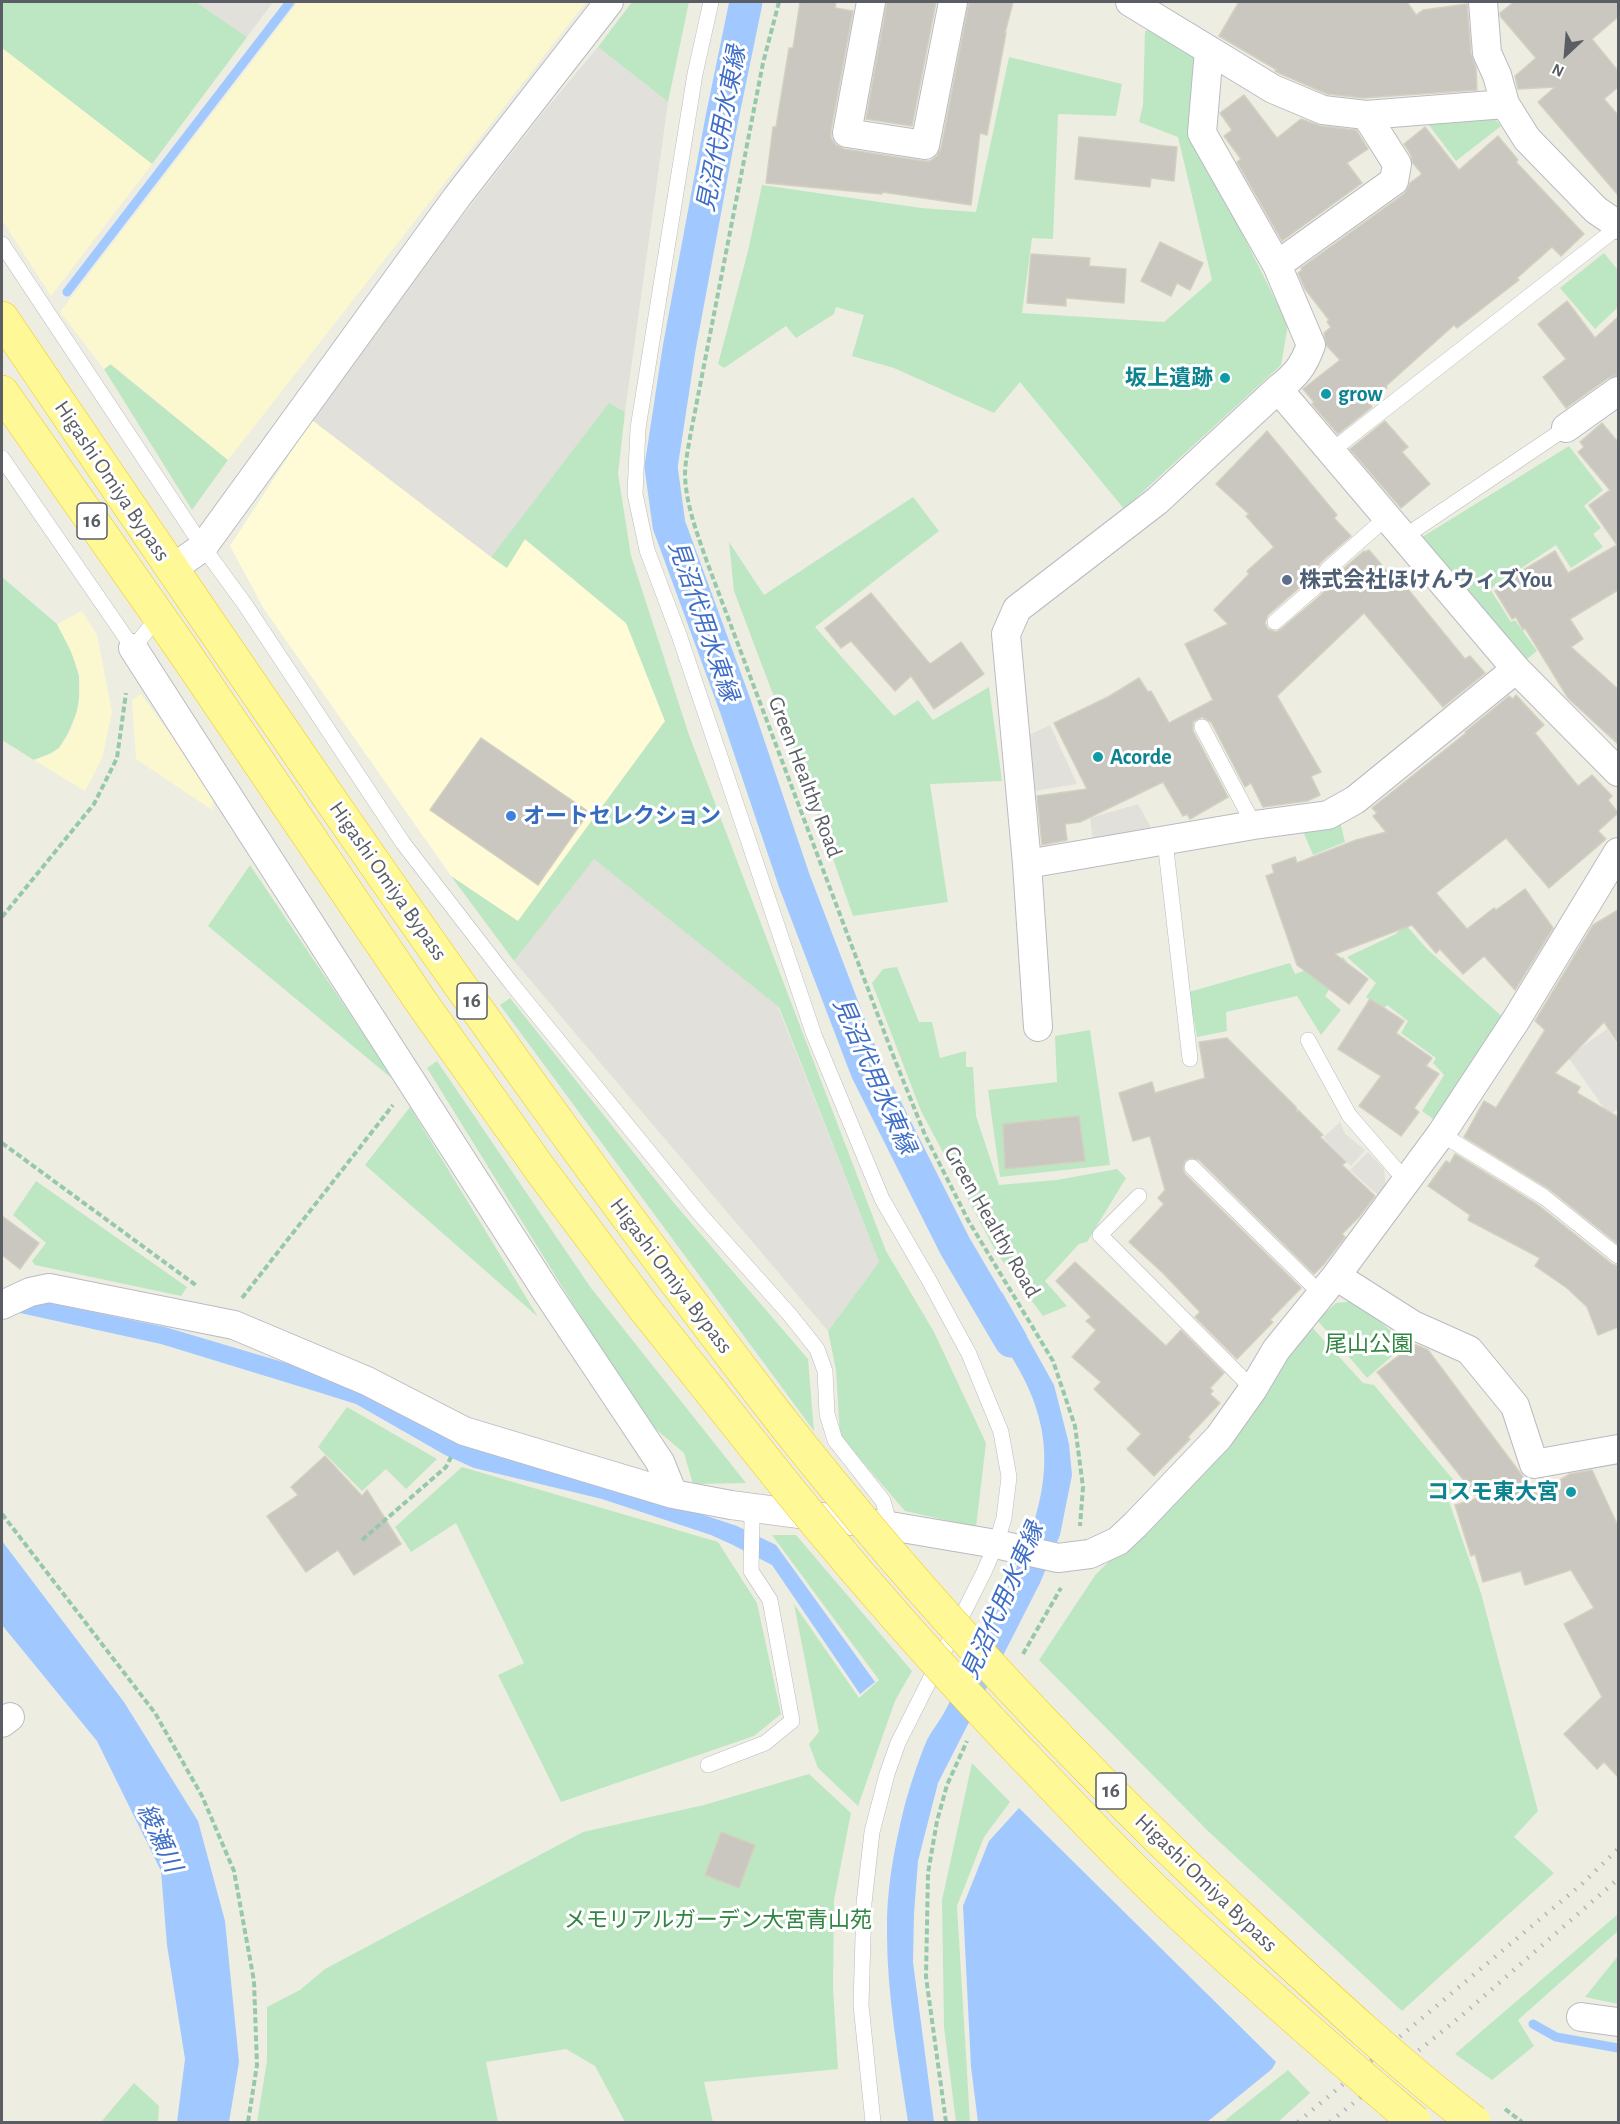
<!DOCTYPE html>
<meta charset="utf-8">
<style>
body{margin:0}
#map{position:relative;width:1620px;height:2124px;overflow:hidden;background:#eeede2;font-family:"Alegreya Sans",sans-serif}
canvas{display:block}
.frame{position:absolute;inset:0;border:3px solid #5a5d64;pointer-events:none}
.north{position:absolute;left:1536px;top:24px;width:60px;height:60px;-webkit-text-stroke:4px #fff;paint-order:stroke;rotate:206deg;font-size:16px;font-weight:700;line-height:24px;text-align:center;color:#5a5d64}
.north::after{content:'';display:block;margin:auto;width:21px;height:27px;background:#5a5d64;clip-path:polygon(50% 0,100% 100%,50% 72%,0 100%)}
</style>
<div id="map">
<canvas width="1620" height="2124"></canvas>
<div class="frame"></div>
<div class="north">N</div>
</div>
<script>
const g = document.querySelector('canvas').getContext('2d');
g.lineJoin = 'round';
function paint(path, color) {
  g.fillStyle = color;
  g.fill(path, 'evenodd');
}
function trace(path, color, width, dash) {
  g.strokeStyle = color;
  g.lineWidth = width;
  g.lineCap = dash ? 'butt' : 'round';
  g.setLineDash(dash || []);
  g.stroke(path);
}
function drawText(font, color, halo, rows, align = 'center') {
  g.font = font + ' "Alegreya Sans","Noto Sans JP",sans-serif';
  g.lineWidth = 6;
  g.setLineDash([]);
  g.textBaseline = 'middle';
  g.strokeStyle = halo;
  g.fillStyle = color;
  for (const [text, x, y, turn = 0] of rows) {
    g.save();
    g.translate(x, y);
    g.rotate((+turn || 0) * Math.PI / 180);
    g.textAlign = isNaN(turn) ? turn : align;
    if (halo) g.strokeText(text, 0, 0);
    g.fillText(text, 0, 0);
    g.restore();
  }
}
paint(new Path2D(`
 M312 420 507 567 524 539 627 624 665 721 517 922 451 876 264 609 230 546Z`), '#fffbd6');
paint(new Path2D(`
 M196 2H273L247 37Z
 M598 47 668 102 625 412 609 404 491 557 312 420 426 263 542 114Z
 M1050 725 1077 784 1029 792V735Z
 M1138 804 1155 835 1094 846 1090 818Z
 M593 858 776 1002 879 1262 828 1331 514 961Z
 M1607 1029 1618 1046V1109L1609 1115 1568 1057Z
 M1340 1122 1345 1134 1365 1150 1351 1166 1323 1138Z
 M1368 1152 1384 1169 1386 1188 1379 1196 1350 1170Z`), '#e1e0da');
paint(new Path2D(`
 M2 2H196L247 37 152 164 2 48Z
 M632 2H689L668 102 598 47Z
 M1155 28 1187 49 1195 60 1191 131 1288 325 1281 365 1124 509 1020 382 994 413 894 368 852 356 864 315 836 307 834 314 796 338 786 326 724 368 718 364 748 251 762 185 921 208 976 212 1009 57 1122 84 1116 116 1058 114 1053 239 1032 238 1022 313 1164 322 1212 280 1178 137 1139 122 1143 105 1145 31Z
 M1493 117 1501 126 1456 161 1429 125Z
 M1604 253 1618 270V307L1595 329 1560 288Z
 M110 364 228 460 192 510 104 369Z
 M609 403 625 412 618 474 631 556 689 735 886 1251 934 1332 986 1443 976 1527 905 1511 840 1436 836 1370 828 1331 879 1262 779 1007 594 859 514 961 451 876 518 921 665 721 626 623 525 539 507 568 491 557Z
 M1569 446 1603 490 1584 506 1601 528 1593 534 1603 547 1571 568 1556 545 1490 589 1511 622 1515 620 1537 651 1522 663 1419 539Z
 M913 497 939 531 815 627 894 716 918 700 933 720 989 687 1002 781 930 784 948 902 853 916 809 790 734 591 729 542 764 595Z
 M2 577 57 624 71 651 79 676V707L68 733 59 748 49 754 34 760 2 740Z
 M1340 821 1345 842 1313 855 1302 829Z
 M250 865 395 1081 208 926Z
 M1405 924 1427 949 1507 1021 1437 1122 1422 1111 1444 1075 1433 1063 1436 1058 1401 1033 1408 1021 1387 1005 1383 1009 1366 997 1376 983 1347 957 1396 934Z
 M1343 957 1347 962 1325 996 1341 1010 1321 1035 1297 996 1226 1012 1227 1031 1197 1037 1189 992 1290 963 1295 974Z
 M897 967 919 1022H932L940 1058 966 1051V1067H973L976 1116 999 1185 1057 1180 1117 1169 1126 1178 1087 1242 1079 1244 1045 1281 1067 1306 1043 1316 996 1252 921 1111 872 983 883 969Z
 M510 998 674 1203 808 1359 814 1431 500 1005Z
 M1090 1030 1110 1165 1000 1177 988 1090 1057 1082 1055 1036Z
 M437 1061 591 1288 746 1483 693 1484 684 1453 644 1419 427 1068Z
 M410 1107 538 1317 365 1165Z
 M36 1181 187 1287 181 1296 35 1265 32 1261 46 1243 13 1215Z
 M1356 1301 1406 1344 1367 1378 1317 1320 1336 1303Z
 M1310 1325 1363 1383 1374 1385 1456 1483 1448 1499 1481 1593 1538 1811 1514 1837 1554 1873 1402 2011 1209 1832 1039 1660 1096 1574 1225 1449Z
 M347 1407 437 1459 406 1489 386 1469 362 1491 318 1447Z
 M462 1467 718 1542 757 1603 781 1714 754 1736 561 1802 498 1675 524 1663 456 1523 411 1552 395 1527Z
 M772 1535H796L912 1671 895 1701 858 1806 818 1768 809 1744 819 1732 794 1604 859 1698 879 1680Z
 M972 1763 1010 1802 984 1837 957 1906 970 2122H956L944 2027 942 1900Z
 M809 1774 851 1813 834 1900 833 1988 838 2069 704 2082 713 2122H625L595 2066 566 2049 486 2062 498 2122H257L267 2061V2007L300 1990 325 1969 583 1832 704 1805Z
 M1618 1914V1931L1518 2020 1534 2046 1492 2080 1455 2054Z
 M1618 1956V2004L1585 1997Z
 M1288 2070 1310 2093 1278 2122H1223Z
 M134 2083 159 2106 158 2122H101Z`), '#bde7c3');
paint(new Path2D(`
 M298 2H586L228 460 111 364 104 369 60 312Z
 M2 48 152 164 51 296 2 220Z
 M82 611 97 635 112 712 102 759 85 791 34 760C42 757 53 754 59 748 75 730 82 699 79 676 76 658 65 640 57 624Z
 M141 694 214 794 212 810 136 759 132 700Z`), '#fbf7cf');
paint(new Path2D(`
 M1002 1292 1054 1385 1069 1444 1072 1475 1060 1535 1040 1583 938 1783 918 1861 914 1913 913 1962 934 2122H908C899 2060 887 1996 887 1934 886 1891 894 1849 904 1808 910 1786 918 1761 927 1740 932 1730 939 1722 944 1713 962 1678 980 1643 998 1608 1026 1549 1057 1485 1039 1418 1029 1378 1004 1345 981 1311Z
 M2 1293 165 1327 340 1379 368 1390 449 1440 625 1489 737 1526 776 1545 875 1682 860 1694 772 1565 733 1545 711 1535 602 1499 474 1468 445 1455 356 1404 321 1393 161 1344 2 1309Z
 M2 1541 124 1702 198 1821 225 1921 239 2062 229 2122H177L185 2059 167 1945 161 1871 97 1741 2 1625Z
 M1019 1808 1276 2062 1272 2069 1207 2122H978L971 2067 963 1906 989 1841Z`), '#a1c8ff');
trace(new Path2D(`
 M67 292 290 2
 M1533 2024 1556 2037 1618 2048`), '#a1c8ff', 9);
trace(new Path2D(`
 M746 2 722 118 679 349 661 467 669 525 735 705 794 880 867 1071 955 1246 1011 1341`), '#a1c8ff', 33);
const building = new Path2D(`
 M800 2H836L835 8 853 11 831 130V138L836 145 844 149 923 161H930L937 156 941 148 969 2H1013L1005 33H1006L987 135 980 133 971 205 882 192V194L766 183 773 127H776L789 48H793Z
 M887 2H936L912 126 866 119Z
 M1239 2H1407L1416 15 1423 10 1467 4 1471 54 1476 68 1477 90 1363 98 1327 94 1281 74 1275 71 1277 70 1219 36Z
 M1514 2H1618V17L1592 39 1618 71V87L1604 99 1618 115V195L1538 102 1555 87 1518 89 1515 76 1536 58 1501 17 1500 13Z
 M1244 95 1277 138 1301 119 1321 126 1356 130 1368 149 1347 163 1362 183 1282 241 1237 162 1241 159 1224 136 1232 130 1220 113Z
 M1425 127 1459 170 1498 136 1518 160 1516 162 1584 234 1561 256 1552 247 1517 278 1519 280 1457 328 1454 325 1386 386 1387 388 1368 402 1372 407 1338 434 1312 404 1314 402 1303 389 1340 360 1326 345 1324 333 1331 327 1327 322 1329 320 1305 289 1298 273 1302 270 1301 268 1404 194 1410 183 1422 174 1412 162 1411 155 1404 144Z
 M1079 137 1177 147 1174 181 1151 178 1150 187 1075 179Z
 M1160 242 1203 263 1190 290 1177 283 1171 296 1141 281Z
 M1031 254 1090 258 1089 266 1126 269 1124 303 1066 298V306L1027 303Z
 M1567 301 1595 338 1618 317V375L1608 378 1566 408 1543 377 1566 359 1538 324Z
 M1385 421 1408 447 1402 452 1430 484 1401 508 1350 449Z
 M1602 423 1618 442V590L1570 619 1583 639 1571 647 1618 689V744L1568 698 1525 628 1523 630 1516 617 1512 619 1495 591 1504 586 1503 582 1555 551 1568 573 1617 545 1589 505 1610 490 1578 452 1584 447 1580 442Z
 M1267 431 1337 515 1334 518 1351 536 1321 562 1307 581 1268 615 1265 623 1268 629 1276 632 1281 629 1321 595 1335 576 1364 551 1365 552 1369 550 1404 591 1407 588 1465 659 1470 656 1485 673 1443 707 1364 613 1277 696 1321 772 1311 776 1320 795 1307 801 1263 807 1251 783 1245 787 1211 722 1202 717 1193 722V731L1228 797 1190 819 1187 814 1183 816 1163 782 1080 822 1065 824 1067 840 1042 845 1037 796 1087 789 1054 723 1108 697 1139 678 1148 692 1151 691 1169 723 1213 700 1185 644 1228 624 1214 610 1249 574 1247 571 1274 547 1246 516 1249 514 1216 484Z
 M871 593 930 664 961 642 984 674 934 709 911 676 895 691 851 641 841 648 825 628Z
 M1516 695 1544 725 1535 733 1578 786 1592 775 1612 796 1608 800 1618 813 1598 831 1606 839 1549 888 1506 838 1436 893 1467 929 1494 908 1496 910 1525 889 1553 928 1515 990 1484 956 1463 974 1440 949 1436 953 1412 925 1335 954 1368 979 1349 1004 1297 965 1266 876 1274 873 1272 865 1295 857 1297 863 1356 840 1386 832 1373 816 1377 813 1372 808 1466 733 1465 732 1509 696 1513 699Z
 M481 738 589 812 538 885 430 810Z
 M1618 910V1043L1604 1022 1555 1073 1580 1087 1577 1093 1618 1117V1244L1549 1189 1464 1137 1484 1101 1496 1108 1545 1030 1535 1021 1593 925Z
 M1370 999 1404 1021 1396 1033 1432 1058 1426 1066 1439 1074 1414 1108 1419 1112 1401 1136 1359 1106 1381 1076 1338 1049Z
 M1227 1038 1296 1107 1297 1112 1298 1110 1323 1135 1320 1137 1346 1162 1342 1165 1375 1196 1359 1217 1342 1234 1345 1237 1324 1264 1314 1274 1199 1160 1190 1158 1185 1161 1183 1169 1185 1174 1301 1288 1270 1320 1273 1322 1237 1359 1195 1317 1200 1312 1163 1273 1129 1242 1164 1204 1158 1198 1165 1190 1150 1136 1133 1141 1119 1093 1152 1082 1155 1093 1205 1078 1199 1042Z
 M1079 1116 1085 1161 1005 1169 1003 1124Z
 M1455 1154 1538 1205 1612 1264 1618 1266V1327L1598 1335 1587 1307 1567 1288 1535 1266 1540 1258 1468 1220 1470 1215 1428 1186 1446 1161 1450 1163Z
 M2 1216 39 1243 20 1269 2 1255Z
 M1075 1262 1166 1346 1181 1330 1224 1373 1210 1388 1213 1391 1210 1394 1220 1403 1188 1437 1190 1439 1154 1476 1127 1449 1141 1434 1094 1389 1101 1382 1072 1357 1096 1330 1086 1321 1091 1317 1056 1281Z
 M1414 1344 1428 1350 1536 1494 1570 1474 1592 1470 1618 1526V1777L1604 1762 1597 1769 1564 1734 1602 1697 1564 1624 1594 1608 1571 1570 1525 1585 1521 1571 1483 1582 1475 1554 1471 1556 1455 1505 1478 1498 1377 1372Z
 M325 1456 362 1496 367 1490 401 1544 354 1575 338 1550 306 1572 267 1516 298 1495 291 1487Z
 M721 1832 755 1845 739 1888 705 1875Z`);
paint(building, '#c9c7bf');
trace(building, '#d3d0c0', 1.5);
const service = new Path2D(`
 M711 2 695 74 638 428 635 494 647 550 679 635 814 1035 882 1199 930 1282 969 1354 1001 1432 1009 1477 1004 1518 996 1544 984 1572 898 1743 887 1774 872 1832 864 1903 861 2005 873 2122
 M2 244 203 547 244 603 403 843 512 984 698 1212 790 1315 817 1349 825 1371 827 1414 835 1440 883 1501 890 1526
 M1330 452 1618 227
 M2 458 133 648 159 616
 M1404 537 1566 428
 M1275 622 1314 588 1328 569 1387 517
 M1202 727 1254 825
 M1165 841 1190 1059
 M1308 1040 1349 1115 1406 1181
 M1441 1134 1544 1197 1618 1256
 M1192 1167 1321 1294
 M1139 1196 1100 1235 1253 1389
 M708 1765 765 1743 792 1721 770 1600 751 1571 752 1521 747 1506`);
const minor = new Path2D(`
 M871 2 847 133 925 145 953 2
 M1130 2 1273 89 1323 110 1366 115 1505 104
 M1483 2 1487 53 1497 75 1505 104 1527 139 1596 210 1618 225
 M1209 50 1202 133 1277 265 1394 181 1397 164 1366 115
 M1277 265 1311 345C1303 367 1296 375 1278 389L1516 669 1618 772
 M1566 428 1618 391
 M172 569 203 547 457 197 609 2
 M133 648 546 1291 660 1462 673 1494
 M1027 864 1254 825 1328 815 1355 800 1516 669
 M1038 1027 1027 864 1006 634 1017 609 1157 501 1278 389
 M1336 1276 1413 1325 1469 1350 1515 1406 1534 1464 1618 1449
 M2 1305 30 1292 49 1288 234 1325 367 1381 464 1431 673 1494 731 1505 890 1526 996 1544 1058 1558 1090 1554 1118 1541 1135 1525 1219 1437 1253 1389 1276 1350 1336 1276 1441 1134 1516 1020 1618 852
 M2 1723 10 1717
 M1581 2017 1618 2022`);
const trunk = new Path2D(`
 M2 318C255 691 507 1067 784 1424
 M2 392 182 649 422 1003 540 1169 644 1308 754 1446`);
trace(service, '#babbc2', 16);
trace(minor, '#babbc2', 30);
trace(trunk, '#f0c800', 34);
trace(new Path2D(`
 M779 2 763 63 690 437C688 450 685 463 685 475 686 505 697 533 707 562L891 1050 925 1135 968 1220 1053 1361 1075 1426 1083 1487 1080 1526
 M2 917 94 804 117 758 126 693
 M2 1143 197 1286
 M242 1298 393 1105
 M2 1514 155 1713 202 1796 234 1871 254 1981 257 2065 248 2122
 M362 1540 446 1467 451 1457
 M1023 1654 1061 1588
 M1505 2109 1522 2122
 M946 2122 926 1977 928 1873 937 1821 947 1785 967 1741`), '#96c8ab', 4, [6, 3]);
trace(service, '#fff', 15);
trace(minor, '#fff', 28);
trace(trunk, '#fff897', 33);
trace(new Path2D(`
 M1298 2122 1582 1884 1618 1849
 M1330 2122 1460 2017 1618 1879`), '#b5b6b7', 4.5, [1.5, 8]);
const trunkBridge = new Path2D(`
 M784 1424C929 1608 1090 1778 1262 1937 1331 2001 1400 2065 1474 2122
 M754 1446C846 1563 945 1675 1049 1782 1087 1822 1126 1863 1166 1901 1247 1977 1330 2050 1415 2122`);
trace(trunkBridge, '#f0c800', 34, []);
trace(trunkBridge, '#fff897', 33);
for (const [x, y, r, color] of [
 [1225,378,6,"#0f9aa8"],
 [1326,394,6,"#0f9aa8"],
 [1287,580,6,"#5c6f8a"],
 [1098,757,6,"#0f9aa8"],
 [511,816,6,"#3f7fe0"],
 [1571,1492,6,"#0f9aa8"]
]) {
  const dot = new Path2D();
  dot.arc(x, y, r, 0, 2 * Math.PI);
  g.fillStyle = color;
  g.fill(dot);
  trace(dot, '#fff', 2);
}
for (const [x, y, w] of [
 [92,521,30],
 [472,1001,30],
 [1111,1791,30]
]) {
  const box = new Path2D();
  box.roundRect(x - w / 2, y - 18, w, 36, 4.5);
  g.fillStyle = '#fff';
  g.fill(box);
  trace(box, '#5a5d64', 1.5);
}
drawText('bold 21px', '#5a5d64', null, [
 ["16",92,521],
 ["16",472,1001],
 ["16",1111,1791]
]);
drawText('bold 22px', '#0d838f', '#fff', [
 ["坂上遺跡",1213,378],
 ["grow",1338,394,"left"],
 ["Acorde",1110,757,"left"],
 ["コスモ東大宮",1559,1492]
], 'right');
drawText('22px', '#5a5d64', '#fff', [
 ["Higashi Omiya Bypass",112,481,56],
 ["Green Healthy Road",805,777,69],
 ["Higashi Omiya Bypass",388,881,55],
 ["Green Healthy Road",992,1222,60],
 ["Higashi Omiya Bypass",671,1276,53],
 ["Higashi Omiya Bypass",1206,1883,44]
]);
drawText('bold 22px', '#4e5e75', '#fff', [
 ["株式会社ほけんウィズYou",1299,580]
], 'left');
drawText('bold 22px', '#366cbe', '#fff', [
 ["オートセレクション",523,816]
], 'left');
drawText('22px', '#318441', '#fff', [
 ["尾山公園",1369,1344],
 ["メモリアルガーデン大宮青山苑",718,1920]
]);
drawText('italic 24px', '#3f6ec7', '#fff', [
 ["見沼代用水東縁",722,129,-79],
 ["見沼代用水東縁",703,621,71],
 ["見沼代用水東縁",874,1076,66],
 ["見沼代用水東縁",1003,1601,-66],
 ["綾瀬川",159,1838,65]
]);
</script>
